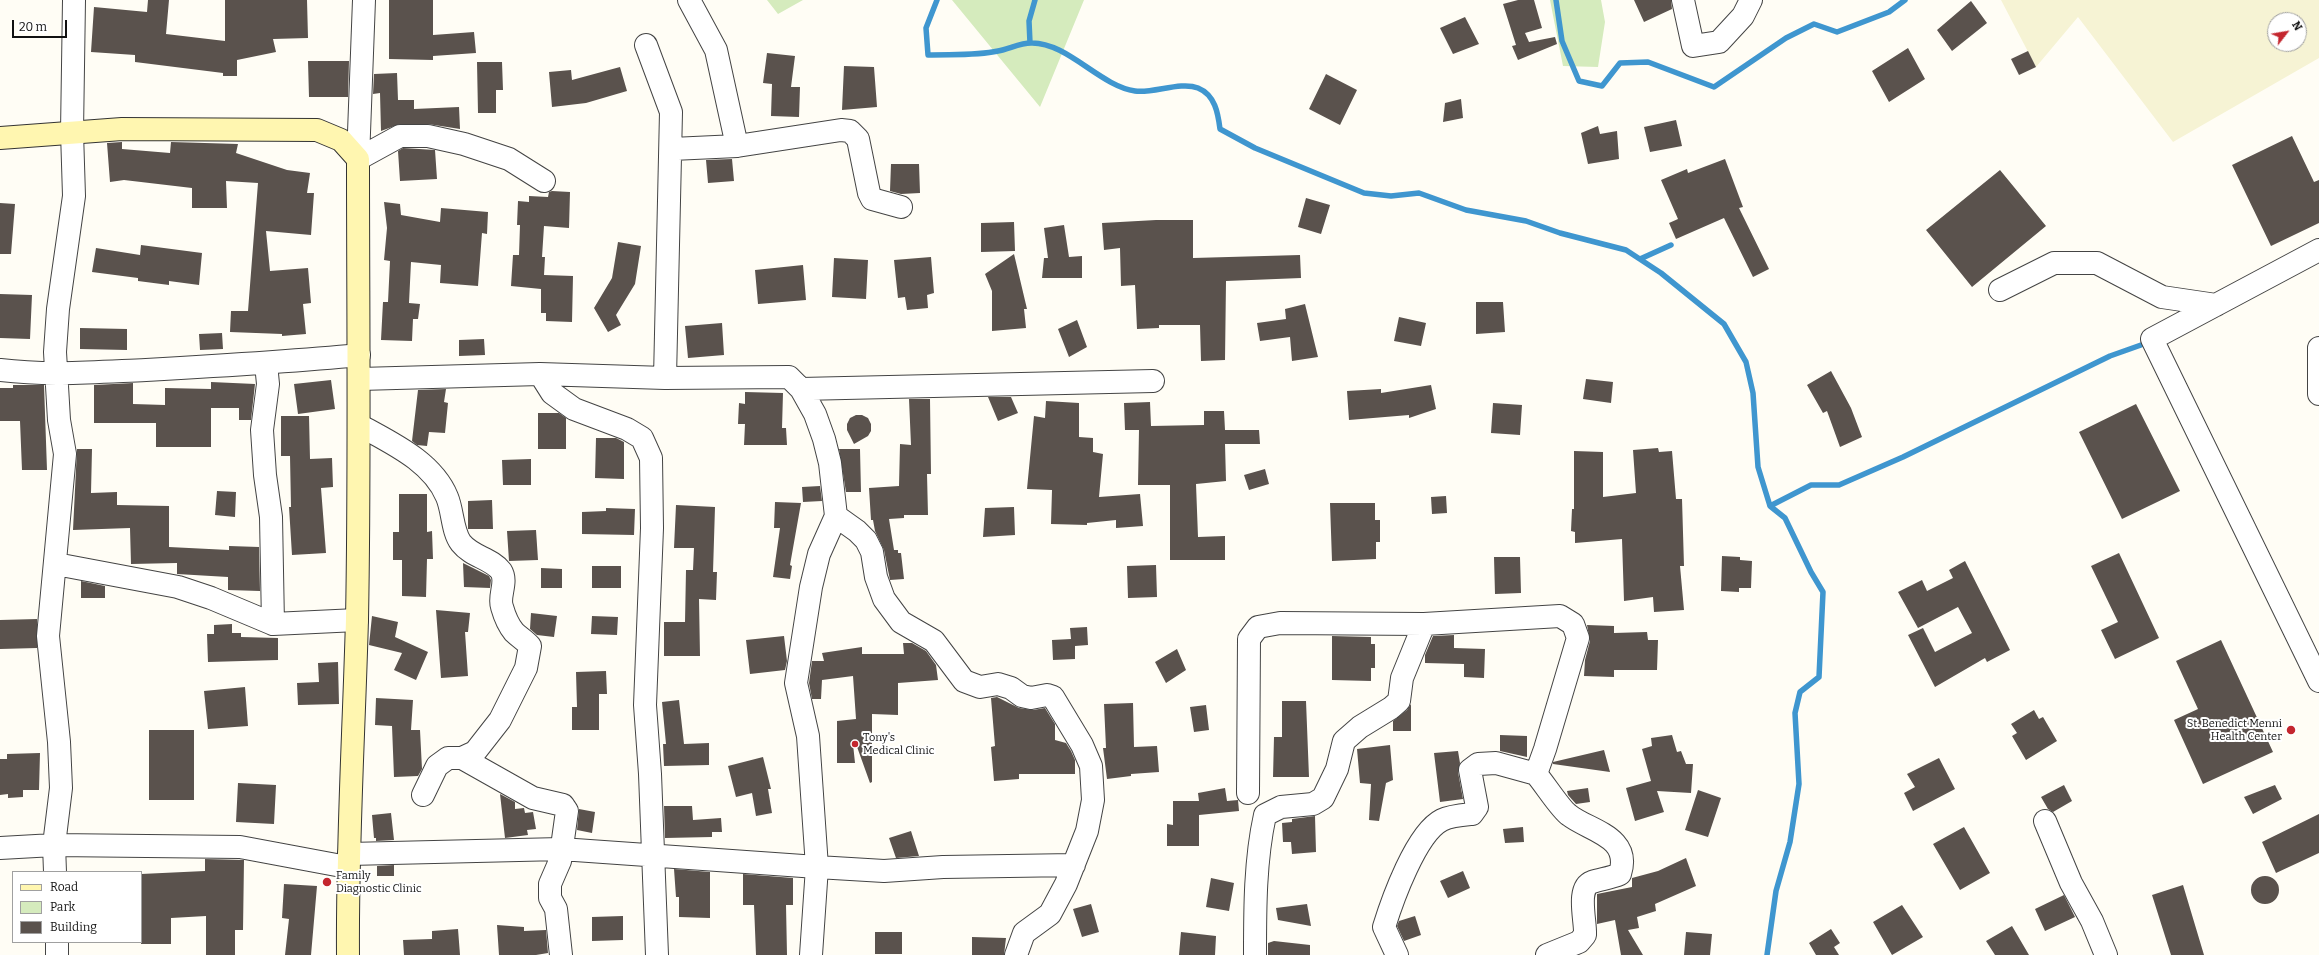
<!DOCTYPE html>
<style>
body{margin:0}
#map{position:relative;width:2319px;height:955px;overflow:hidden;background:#fffdf5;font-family:Bitter,serif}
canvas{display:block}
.legend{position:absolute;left:12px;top:871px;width:130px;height:72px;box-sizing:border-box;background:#fff;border:1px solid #a0a0a0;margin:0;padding:5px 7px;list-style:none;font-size:12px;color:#111}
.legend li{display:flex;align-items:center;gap:8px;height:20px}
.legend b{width:20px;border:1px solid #a0a0a0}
.north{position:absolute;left:2267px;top:12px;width:40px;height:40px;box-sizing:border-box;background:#fff;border:1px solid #a0a0a0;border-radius:50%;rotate:59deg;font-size:11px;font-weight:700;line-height:16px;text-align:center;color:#111}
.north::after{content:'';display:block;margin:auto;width:14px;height:18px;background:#c4262e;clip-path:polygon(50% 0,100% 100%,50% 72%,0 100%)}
.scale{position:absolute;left:12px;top:20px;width:55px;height:18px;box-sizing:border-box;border:2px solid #111;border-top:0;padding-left:5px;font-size:12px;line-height:14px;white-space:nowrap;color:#111;-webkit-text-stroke:3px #fff;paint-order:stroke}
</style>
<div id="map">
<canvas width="2319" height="955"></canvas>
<ul class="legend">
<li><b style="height:5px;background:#fff6b0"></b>Road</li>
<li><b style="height:11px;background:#d5ebbd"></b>Park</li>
<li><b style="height:11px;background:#5a524d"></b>Building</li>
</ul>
<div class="north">N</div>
<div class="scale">20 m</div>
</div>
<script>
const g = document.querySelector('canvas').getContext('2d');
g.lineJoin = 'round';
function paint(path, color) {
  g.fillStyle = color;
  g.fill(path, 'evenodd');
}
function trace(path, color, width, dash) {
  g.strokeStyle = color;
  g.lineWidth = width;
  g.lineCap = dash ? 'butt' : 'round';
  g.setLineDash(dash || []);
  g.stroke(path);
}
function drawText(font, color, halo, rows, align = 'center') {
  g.font = font + ' Bitter,serif';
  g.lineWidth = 4;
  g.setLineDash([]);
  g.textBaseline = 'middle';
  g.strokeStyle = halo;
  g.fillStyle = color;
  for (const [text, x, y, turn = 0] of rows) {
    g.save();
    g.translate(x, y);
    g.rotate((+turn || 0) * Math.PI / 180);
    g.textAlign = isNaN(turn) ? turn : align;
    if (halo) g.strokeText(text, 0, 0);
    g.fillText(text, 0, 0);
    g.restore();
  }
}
paint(new Path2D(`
 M2001 0H2319V58L2173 142 2078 17 2036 67ZM2275 20H2299V44H2275Z`), '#f6f3d4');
paint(new Path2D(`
 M767 0H803L778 14Z
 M952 0H1084L1040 107Z
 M1550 0H1601L1605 22 1598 67 1563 66Z`), '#d5ebbd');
trace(new Path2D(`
 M937 0 926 28 928 55C951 54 976 56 998 51 1009 49 1020 43 1031 43 1067 42 1100 86 1135 91 1152 94 1181 81 1198 88 1215 95 1218 113 1220 129L1255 148 1364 193 1391 196 1419 193 1466 210 1526 221 1560 233 1626 250 1661 273 1724 324 1746 362 1753 393 1758 467 1770 506 1811 485H1839L1903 457 2110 356 2141 345
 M1556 0 1562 41 1579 81 1602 86 1620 63 1648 62 1714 87 1786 38 1814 24 1837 32 1889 12 1905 0
 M1030 43 1029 21 1035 0
 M1640 259 1671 245
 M1767 955 1776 891 1790 842 1799 784 1795 713 1800 692 1819 677 1823 592 1811 572 1785 518 1770 506`), '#3f96cf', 5.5);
paint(new Path2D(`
 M148 0H169L166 34 225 41V0H307L308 38 273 39 276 52 237 60V76H223V73L135 62V55L91 52 94 7 147 12Z
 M389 0H433V35L474 32 476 53 433 56V60L389 59Z
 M1518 0H1534L1542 28 1525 33 1529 42 1555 37 1557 44 1518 60 1512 46 1516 45 1503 4Z
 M1634 0H1671L1672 9 1644 22Z
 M1971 1 1987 23 1952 51 1937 30Z
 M1465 17 1479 44 1453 54 1440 28Z
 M1908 48 1925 79 1889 102 1872 71Z
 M2028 51 2036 67 2019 75 2011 59Z
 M767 53 795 56 791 87H800L799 117 771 116 772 84 763 83Z
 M308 61H349L348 97H309Z
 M477 62H502L503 90H496V113H478Z
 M844 66 874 67 877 107 842 110Z
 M620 67 627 91 586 103 552 107 549 72 571 70 572 80Z
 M397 73 398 100H414V109L459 107 460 129 428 124H400L381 131 380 93 373 94 374 74Z
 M1326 74 1357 90 1340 125 1309 109Z
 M1461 99 1463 118 1443 122 1445 103Z
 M1676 120 1682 146 1650 152 1644 127Z
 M1598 126 1600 134 1617 131 1619 159 1588 164 1581 133Z
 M2292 136 2314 182 2319 180V223L2271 246 2232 165Z
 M122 142V149L170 153 171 142 238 144 236 153 287 170 310 173 307 193H314L311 235 266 231 270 271 308 268 311 303 303 304 306 334 282 336V334L230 332 231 311H248L258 183 226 181 227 208H192V188L124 180 110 182 107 143Z
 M403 148 435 150 437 179 400 181 398 151Z
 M732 159 734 181 708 183 706 160Z
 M1725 159 1743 207 1739 208 1769 269 1753 277 1724 218 1676 239 1669 223 1678 219 1661 180 1687 169 1688 173Z
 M891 164H919L920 193 901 194 890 191Z
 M2000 170 2046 226 1972 287 1926 230Z
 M552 191 570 192 569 228 544 226 542 257H545L544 275 573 276 572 322 546 321V313H541V289L511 286 513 255H519L520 225H517L518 201 529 202V196L548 197 549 192Z
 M1306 198 1330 205 1321 234 1298 227Z
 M384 202 400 204 401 215 440 222 441 208 488 212 487 234 482 233 478 286 440 283 441 265 411 262 409 303 420 304 418 319H413L412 341 381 340 383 302H388L390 261 384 260 387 228Z
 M0 203 15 204 11 254H0Z
 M1156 220H1193V258L1300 255 1301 278 1226 281 1225 360 1201 361 1200 325H1159V328L1137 329 1135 285 1121 286 1120 248 1104 250 1102 223Z
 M1014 222 1015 251 981 252V223Z
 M1064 225 1069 257 1082 256V278H1042L1044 258H1048L1044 228Z
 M618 242 641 246 635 284 616 315 621 325 608 332 594 308 612 278Z
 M141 245 202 253 199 285 169 281V285L138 281V278L92 272 96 248 140 255Z
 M1014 254 1027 309H1024L1026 328 992 331V291L985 274Z
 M931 257 934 293 927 295 928 308 907 310 905 297 898 298 894 260Z
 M834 258 868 260 866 299 832 297Z
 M803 265 806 300 758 304 755 270Z
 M0 294 32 295 30 339 0 338Z
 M1476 302H1503L1505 332 1476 334Z
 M1305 304 1318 357 1292 361 1290 337 1260 341 1257 323 1286 319 1285 309Z
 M1399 317 1426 323 1421 346 1394 341Z
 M1077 320 1087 347 1069 357 1058 329Z
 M722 323 724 355 688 358 685 326Z
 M80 328 127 329V350L80 349Z
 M222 333 223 349 200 350 199 334Z
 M484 339 485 355 459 356V340Z
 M1831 371 1851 408 1862 437 1840 447 1827 411 1823 413 1807 385Z
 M1586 379 1613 382 1611 403 1583 399Z
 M331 380 335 409 298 414 294 384Z
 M211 382 255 384 251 420H239V408H211V447H156V423H94V385L133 383V404L165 405V388L211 389Z
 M13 385H44L47 470H22L20 421H0V388H13Z
 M1431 385 1436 409 1409 418V415L1349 420 1347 391 1381 389V393Z
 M446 389 444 402 448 403 445 433 429 432 427 446 417 445 412 441 418 390Z
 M745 392 783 393 782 428H786L787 445H744L745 424H738L739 403 745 404Z
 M988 397H1011L1018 413 998 421Z
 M909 399H930L931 474H927L928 515H904V518L889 519 894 550H898V553H901L904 579 890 580 884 550 875 531 873 520H871L869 488 899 486 900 444 911 445Z
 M1046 401 1079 403V437L1093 438V452L1103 454 1099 497 1140 494 1143 526 1116 528V520L1087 523V525L1051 524 1052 490 1027 489 1034 416 1045 418Z
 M1150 402 1151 426 1204 425V411H1224L1225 430H1259L1260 444H1225L1226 481 1196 484 1198 537 1225 536V560H1170V485H1138L1139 430H1125L1124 403Z
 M1493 403 1522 405 1520 435 1491 433Z
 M2136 404 2180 491 2122 519 2079 432Z
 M538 413H559L566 418V449H538Z
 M856 415H862L868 418 871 424V431L868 436 854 444 847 430V424L850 418Z
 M281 416H309L310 459 332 458 333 487 321 488 326 553 292 555 289 507H291L290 456H281Z
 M596 438H616L624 442V479L595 478Z
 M1658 448 1659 452 1672 451 1676 499H1682L1684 566H1680L1684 610 1654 612 1653 597 1624 601 1622 539 1575 543V532L1571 531 1572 509H1574V451L1603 452V497L1636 493 1633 450Z
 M77 449H92L91 493 117 492V505L169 506V547L229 550V546L259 547 260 591 228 590V577L177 574V563L131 564 130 528 73 530Z
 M839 449H860L861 492H846Z
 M531 459V485H503L502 460Z
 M1265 469 1269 484 1249 490 1244 475Z
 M820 486 822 501 803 502 802 487Z
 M217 491 236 492 235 517 215 515Z
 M399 494H427V532L432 531 433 559H427L426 597 402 596V560H393V532H399Z
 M1446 496 1447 513 1432 514 1431 497Z
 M492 500 493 529H468V501Z
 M775 502 801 503 790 565 792 566 790 579 773 577 780 528H774Z
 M1330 503H1375V520H1380V542H1376V559L1332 561Z
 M676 505 715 507 713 572H717L716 600 699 599 700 656H664V622H685L686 570H693L694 548H674Z
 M1014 507 1015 535 983 537 985 508Z
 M606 508 635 509 634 535 582 534V512L606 511Z
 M536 530 538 560 509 561 507 531Z
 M2119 553 2159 638 2115 659 2101 630 2118 622 2091 566Z
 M1722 556 1740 557V560L1752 561 1751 588H1739V592L1721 591Z
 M1494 557H1520L1521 593 1495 594Z
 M1965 561 2010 650 1987 662 1985 658 1935 687 1908 635 1923 628 1935 652 1972 633 1958 607 1918 628 1898 592 1922 580 1927 591 1953 578 1949 570Z
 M463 563 489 576 491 580 490 588 464 587Z
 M1156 565 1157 597 1128 598 1127 566Z
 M592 566H621V588H592Z
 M541 568 562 569V588H541Z
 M81 581 105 586V598H81Z
 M436 610 470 613 468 632H465L468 676 441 678Z
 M531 613 557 616 554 637 537 635 530 629Z
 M372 616 398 622 395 637 428 652 416 680 394 670 402 653 369 645Z
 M592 616 618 617 617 635 591 634Z
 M37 619V648L0 649V620Z
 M232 624V633H241V637L278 638V660L208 662 207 634H214V625Z
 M1587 625 1614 626V633L1647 632 1648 640H1658L1657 670H1614V677L1584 676 1585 660 1590 641Z
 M1087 627 1088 645 1075 646V659L1053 660 1052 640 1071 639 1070 628Z
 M1454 635V648L1485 649 1484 678 1464 677V664L1425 663V655L1433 636Z
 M784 636 787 661 785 670 750 674 746 640Z
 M1332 636 1371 637V644H1375V668H1371V681L1332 680Z
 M2221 640 2273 752 2203 784 2174 720 2198 709 2176 661Z
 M903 643H912L926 651 936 665 938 680 898 683V715L872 714V782L870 783 856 744H853L855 763H837V721L856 719 853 676 822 680 821 699H812L809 683 812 661H824L822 653 862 647V654H904Z
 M1177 649 1186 670 1166 683 1155 662Z
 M338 662 339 704 298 705 297 683 319 682 318 663Z
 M606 671 607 694H599V730H572V707H577L576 672Z
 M245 687 248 726 208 729 204 691Z
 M997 697 1019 708 1033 710 1045 708 1055 724V740L1066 743 1071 751 1075 760V774H1019V779L994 781 991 747 995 746 991 698Z
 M376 698 413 700 411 730H420L422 769 418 776 394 777 392 726 375 725Z
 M679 700 684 744 709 743V765L664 766 663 744H666L662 702Z
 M1282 701H1306L1309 777H1273L1274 737H1282Z
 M1133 703 1134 747 1157 746 1159 772 1131 774V776L1107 779 1103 748H1106L1104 704Z
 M1411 704V731H1393V721L1407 710Z
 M1206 705 1209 730 1194 732 1190 707Z
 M2034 710 2039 719 2043 717 2057 741 2026 760 2012 736 2017 733 2011 724Z
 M149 730H194V800H149Z
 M1500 735 1527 736V757L1500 751Z
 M1672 735 1677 752 1681 751 1686 764H1693L1691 793 1657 791 1664 812 1635 821 1626 788 1651 781 1642 749 1652 746 1651 738Z
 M1390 745 1393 780 1386 783 1379 821 1369 820 1371 784 1360 783 1357 749Z
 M1604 750 1610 772 1553 764V762Z
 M1458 751 1460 763 1458 772 1463 799 1440 802 1434 753Z
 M40 753 39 790H23V797L8 798V794L0 795V759H7V754Z
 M763 757 771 789H768L772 813 756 816 752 793 736 797 728 766Z
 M1939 758 1955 789 1913 811 1904 793 1915 787 1907 774Z
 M238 783 276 785 274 824 236 822Z
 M2064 785 2072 801 2053 812 2048 809 2041 797Z
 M2275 785 2282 799 2253 814 2244 797Z
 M1225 788 1227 801 1238 800 1239 811 1199 815V846H1167V824L1173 825V801H1199L1198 793Z
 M1588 788 1590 802 1576 804 1568 795 1567 791Z
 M1698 790 1721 798 1708 837 1685 830Z
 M500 794 515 802V809L524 808 525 813 533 812 536 829 527 830 528 835 505 838Z
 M664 806H692L693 820 721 818 722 832H712V837L665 838Z
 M579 809 595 812 592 833 577 830Z
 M391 813 394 840 376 841V838H374L372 815Z
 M2319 814V853L2276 873 2262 842Z
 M1315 816 1316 852 1292 854 1291 842H1283L1282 823 1292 822V819Z
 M1523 827 1524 842 1505 843 1503 829Z
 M1964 827 1990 873 1960 890 1933 844Z
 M911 831 919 856 896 858 889 838Z
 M1686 858 1696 886 1655 904 1656 911 1637 917 1639 928 1628 930 1643 955H1621L1615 920 1597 924V894L1632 887V878L1658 871Z
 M205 859 244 860 243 930H235V955H206V916L171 918V944H141V874L205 871Z
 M394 865V876H377V866Z
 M674 869 710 872V918L679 917V897H676Z
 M1463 871 1470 888 1448 898 1440 881Z
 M743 874 793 878V905H786L787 955H756L754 905H743Z
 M2251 890a14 14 0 1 1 28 0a14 14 0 1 1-28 0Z
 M1211 878 1234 883 1229 911 1206 907Z
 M284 884 317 886 311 955H285L289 919 282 918Z
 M2183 885 2204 955H2171L2152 895Z
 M2064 895 2075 917 2045 931 2035 909Z
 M1091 904 1099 932 1082 937 1073 909Z
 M1307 904 1311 926 1278 920 1276 908Z
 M1902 905 1923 937 1892 955 1873 922Z
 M623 916V940L592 941V917Z
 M1415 916 1421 935 1404 941 1397 926 1399 921Z
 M497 925 524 927V931L546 930 548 953 536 955H499Z
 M2012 926 2029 955H1995L1986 941Z
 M458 929 460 955H404L403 940 432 939V931Z
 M1831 929 1840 943 1834 947 1839 955H1816L1809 943Z
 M875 932H902V954H875Z
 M1181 932 1216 936 1215 955H1179Z
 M1686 932 1712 934 1710 955H1684Z
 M972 937 1006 938 1004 955H972Z
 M1274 941 1310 945V955H1268V943Z`), '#5a524d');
const street = new Path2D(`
 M689 0 716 50 737 146
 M1683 0 1693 46 1719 42 1743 16 1751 0
 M646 45 671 112 665 378
 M672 149 737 146 841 130 850 131 858 139 869 193 872 199 901 207
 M358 159 400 136H428L464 144 509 159 544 181
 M358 159 364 0
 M2319 250 2152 339 2319 681
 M2000 290 2054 263H2097L2162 297 2216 305
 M2319 348V394
 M266 364 268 384 262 430 265 475 271 517 273 624
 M0 370C48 376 98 372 146 370 217 366 288 362 359 355
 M540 374 552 393 574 409 627 429 642 438 651 458 652 528 645 705 650 774 657 955
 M801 389 1153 381
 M359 425C391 443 432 461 447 497 453 511 452 531 461 543 472 557 491 558 501 571 508 582 498 596 502 607 504 614 509 626 514 632 519 637 525 640 530 646L526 668 500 720 475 752 462 758H448L437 766 423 795
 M836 516 857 531 866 540 872 552 876 577 884 599 901 622 934 641 964 681 980 687 998 684 1011 688 1022 696 1031 698 1047 695 1053 697 1082 745 1091 766 1093 800 1087 831 1066 884 1050 914 1024 933 1016 955
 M56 564 178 587 211 598 273 624 357 620
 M462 758 533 798 563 805 567 811 560 861 550 884V898L556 909 561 955
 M1248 793 1249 639 1258 627 1280 623 1424 624 1560 616 1573 624 1578 638 1545 749 1536 774C1544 783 1561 810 1569 815 1589 831 1632 836 1620 874 1611 878 1601 879 1592 882 1576 888 1586 921 1585 935L1579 942 1547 955
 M2045 821 2071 883 2092 921 2106 955
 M0 848 54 845 240 847 347 867
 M349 854 561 849 817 867 808 736 796 683 811 587 819 554 836 516 830 463 824 439 815 414 801 389 789 377 665 378 540 374 360 379
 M55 872 54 845 61 788 59 742 48 636 65 454 59 420 55 352 58 309 74 196 72 132 74 0
 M57 942V955
 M811 955 817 867 884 871 943 867 1074 865
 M1255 955C1255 909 1255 860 1265 815L1281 807 1313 804 1323 798 1337 769 1344 741 1360 727 1391 708 1399 701 1402 678 1424 624
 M1397 955 1384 927C1392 901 1416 833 1442 820 1450 816 1462 815 1472 814L1477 807 1470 770 1478 764 1496 763 1536 774`);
const secondary = new Path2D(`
 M0 138 122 129 317 130 341 140 358 159C358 312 360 465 357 619 354 731 347 843 348 955`);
trace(street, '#444', 24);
trace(secondary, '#333', 24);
trace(street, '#fff', 22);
trace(secondary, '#fff6b0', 22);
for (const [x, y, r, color] of [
 [2291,730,5,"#c4262e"],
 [855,744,4,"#c4262e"],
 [327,882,5,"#c4262e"]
]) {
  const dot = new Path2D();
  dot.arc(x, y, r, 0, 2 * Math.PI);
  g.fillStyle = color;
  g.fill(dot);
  trace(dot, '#fff', 1.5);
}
drawText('11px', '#111', '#fff', [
 ["St. Benedict Menni",2282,724,"right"],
 ["Health Center",2282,737,"right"],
 ["Tony's",863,738],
 ["Medical Clinic",863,751],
 ["Family",336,876],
 ["Diagnostic Clinic",336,889]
], 'left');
</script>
